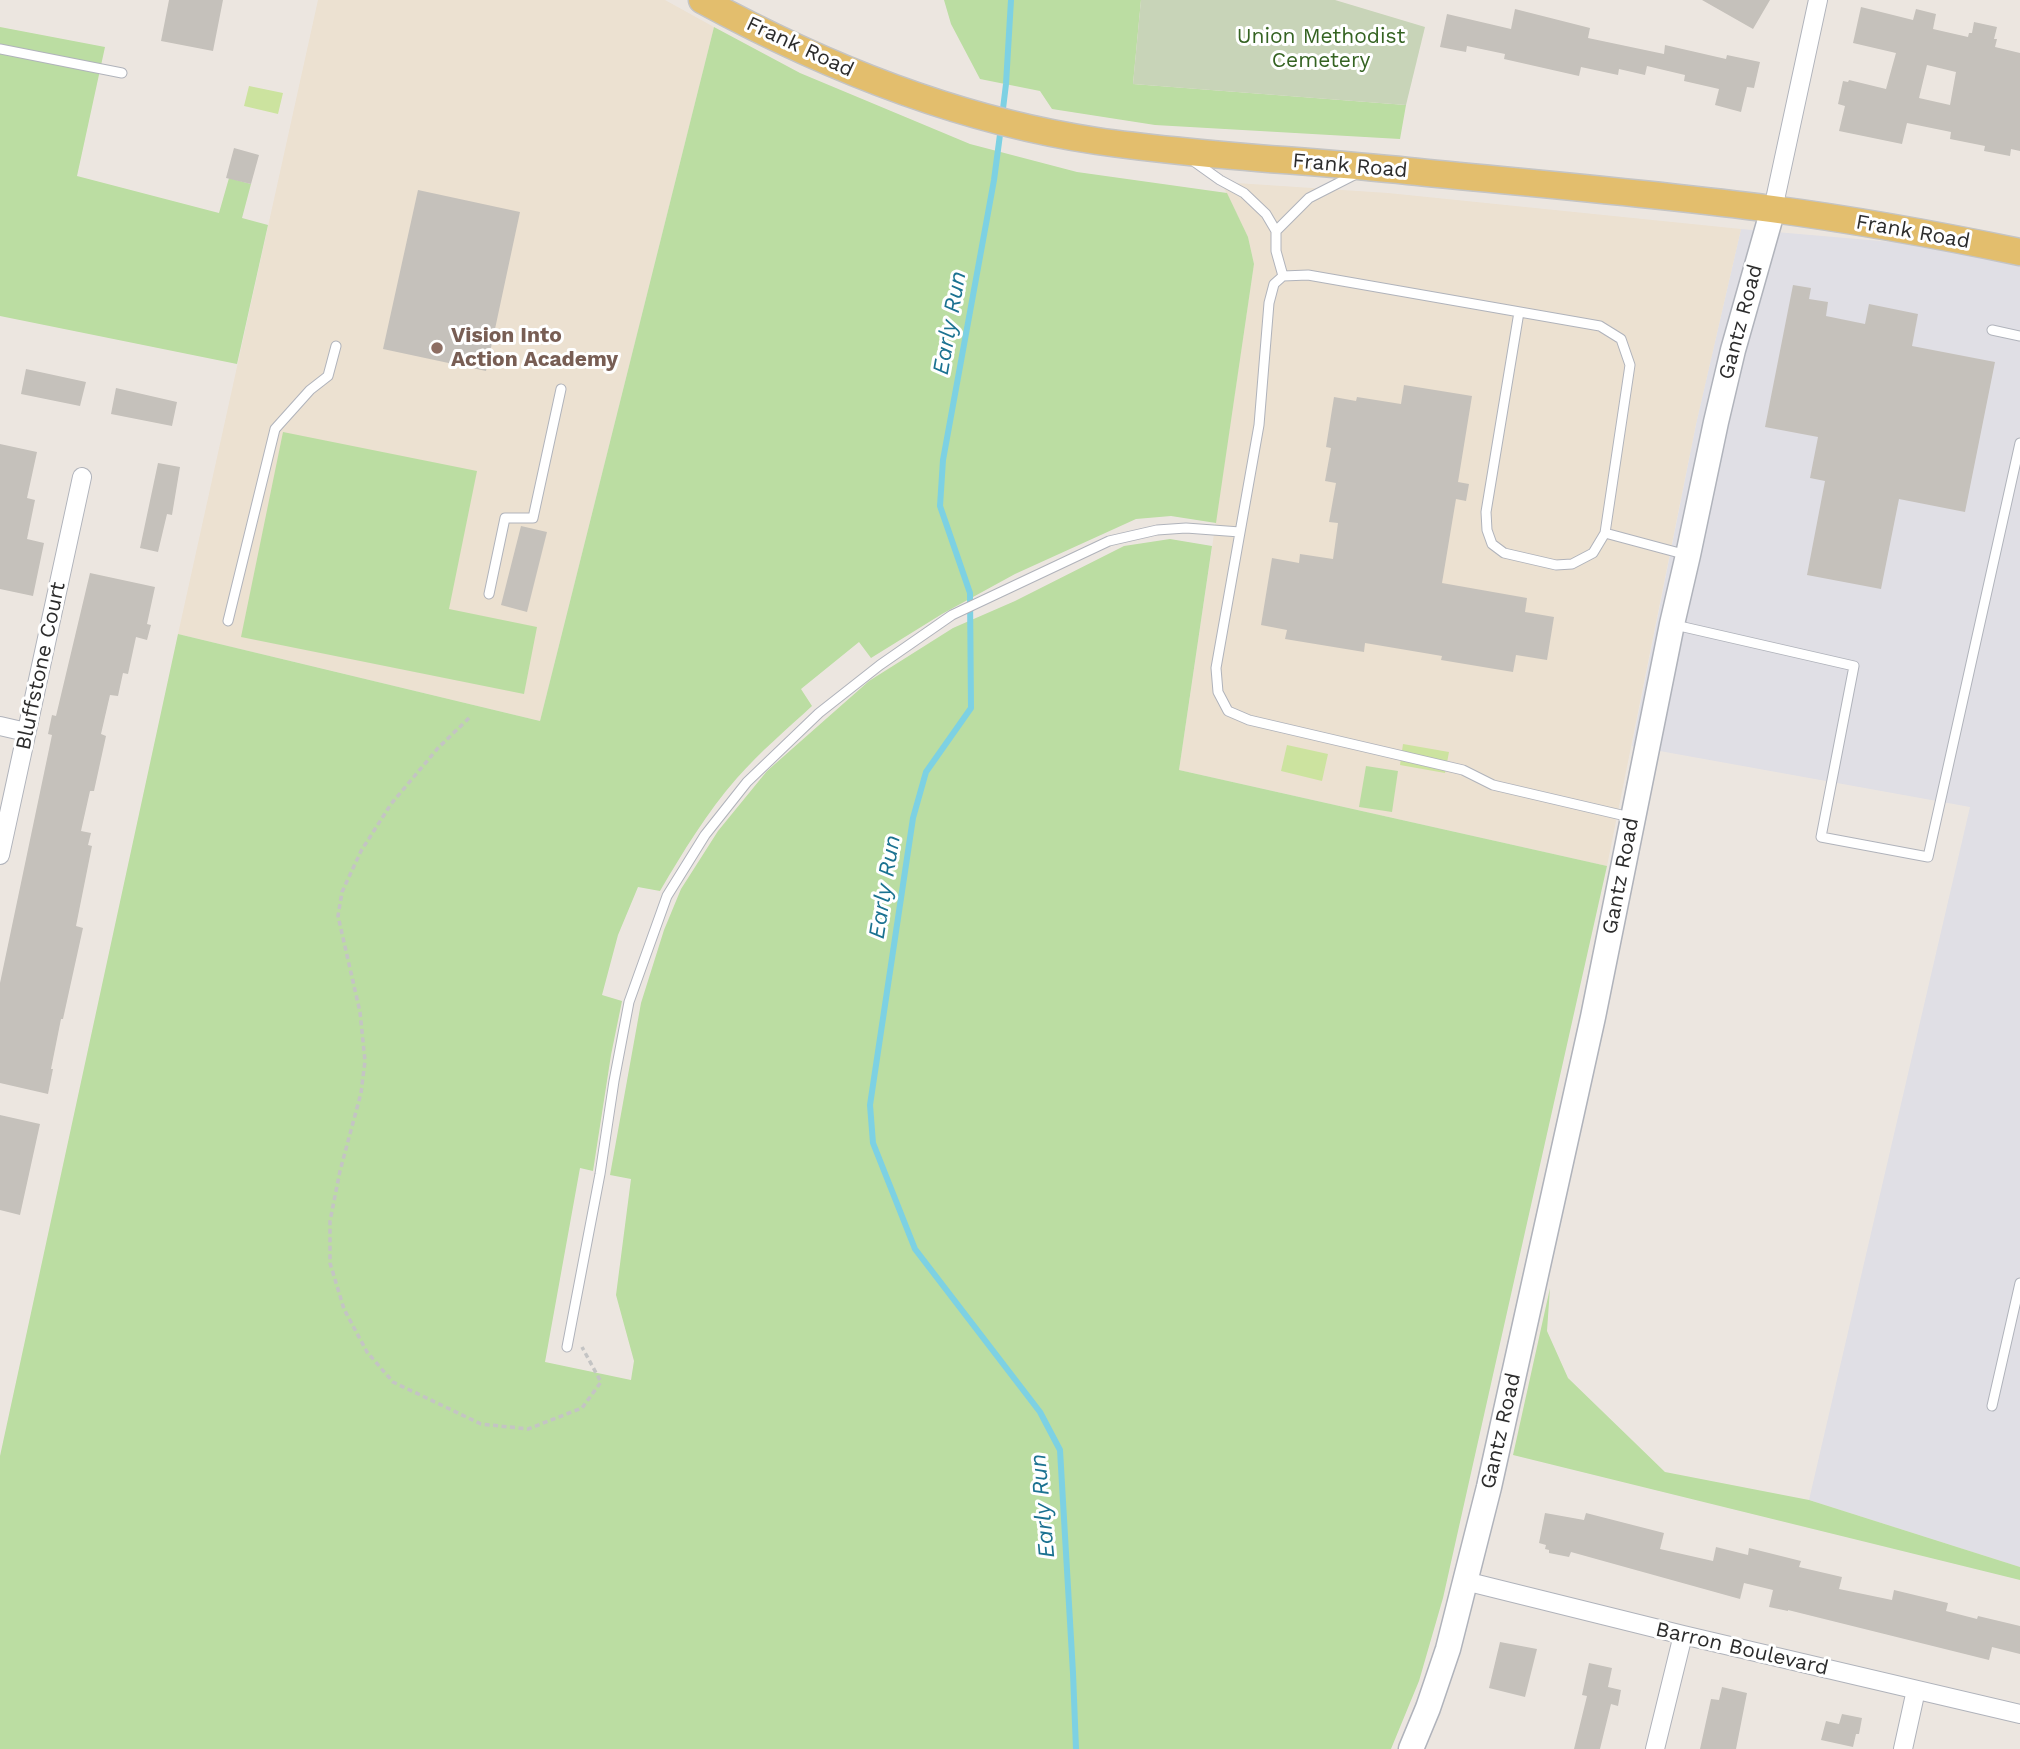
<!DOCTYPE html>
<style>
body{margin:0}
canvas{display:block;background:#ece6e0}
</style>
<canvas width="2020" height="1749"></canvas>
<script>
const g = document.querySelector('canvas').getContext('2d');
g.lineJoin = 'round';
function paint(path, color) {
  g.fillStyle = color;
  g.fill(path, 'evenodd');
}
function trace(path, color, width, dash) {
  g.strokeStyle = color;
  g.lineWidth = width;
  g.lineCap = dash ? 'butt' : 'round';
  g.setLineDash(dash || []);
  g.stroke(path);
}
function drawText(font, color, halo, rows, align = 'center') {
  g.font = font + ' "Work Sans",sans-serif';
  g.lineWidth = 6;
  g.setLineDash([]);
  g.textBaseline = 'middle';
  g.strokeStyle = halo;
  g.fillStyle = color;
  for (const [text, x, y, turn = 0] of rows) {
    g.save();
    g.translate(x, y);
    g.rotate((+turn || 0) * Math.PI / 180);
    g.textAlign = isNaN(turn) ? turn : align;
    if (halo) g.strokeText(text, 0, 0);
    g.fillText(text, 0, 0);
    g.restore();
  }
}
paint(new Path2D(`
 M1741 229 2020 253V1567L1809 1500 1970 807 1632 746 1696 424Z`), '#e0dfe5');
paint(new Path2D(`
 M318 0H665L714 27 540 721 178 634Z
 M1221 182 1388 193 1741 229 1696 424 1607 866 1179 770 1254 264 1248 237Z`), '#ece1d1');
paint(new Path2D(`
 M944 0H1141L1133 84 1406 105 1400 139 1155 125 1052 109 1040 91 980 79 951 24Z
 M0 27 105 47 77 176 219 213 229 178 251 184 242 218 268 225 237 364 0 316Z
 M714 27 800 73 970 144 1077 172 1227 193 1248 237 1254 264 1216 523 1171 516 1136 519 1015 574 942 614 871 658 859 642 801 689 812 706C787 729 760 752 737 778 707 812 683 852 660 891L638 887 618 935 602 995 622 1001 611 1055 593 1171 580 1168 545 1362 631 1380 634 1361 616 1295 631 1179 610 1175 641 1003 664 930 681 889 718 831 767 771 869 681 953 628 1015 601 1124 546 1170 539 1212 546 1179 770 1607 866 1443 1598 1419 1681 1391 1749H0V1456L178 634 540 721Z
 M283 432 477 471 449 609 537 627 524 694 241 637Z
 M1366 766 1398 771 1392 812 1359 807Z
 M1550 1288 1547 1331 1568 1378 1665 1472 1809 1500 2020 1567V1580L1513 1455Z`), '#bbdda2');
paint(new Path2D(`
 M1141 0H1335L1425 27 1406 105 1133 84Z`), '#c8d4b8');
paint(new Path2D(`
 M249 86 283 93 278 114 244 106Z
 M1403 744 1449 752 1445 773 1400 765Z
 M1287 745 1328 754 1322 781 1281 771Z`), '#cce39f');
trace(new Path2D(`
 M1002 117 1006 84 1011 0
 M1001 127 994 180 943 460 940 506 970 593 971 708 926 772 913 818 870 1105 873 1143 915 1249 1040 1412 1060 1450 1073 1673 1076 1749`), '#7dd1e3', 6);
paint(new Path2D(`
 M169 0H223L213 51 161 41Z
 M1702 0H1770L1753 29Z
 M1861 7 1913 20 1916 9 1936 14 1933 29 1968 37 1969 33H1972L1974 22 1997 27 1994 39H1997L1995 47 2020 53V151L2011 149 2010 156 1984 151 1985 146 1950 139 1951 132 1907 123 1902 144 1839 131 1845 106 1838 104 1843 81 1848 82 1849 80 1886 89 1896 53 1853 43ZM1927 65 1956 72 1950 105 1919 98Z
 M1515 9 1590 28 1588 38 1664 54 1665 45 1726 59 1727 55 1760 62 1754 88 1747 87 1741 112 1715 105 1719 89 1684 81 1685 75 1647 66 1645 75 1619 69 1618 75 1581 67 1579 76 1504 59 1505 54 1467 46 1466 52 1440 47 1447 14 1511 29Z
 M234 148 259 155 251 184 226 178Z
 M418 190 520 212 486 371 383 349Z
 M1793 285 1811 288 1809 299 1828 302 1826 316 1865 324 1869 304 1918 314 1912 346 1995 362 1965 512 1899 499 1881 589 1807 575 1825 481 1810 478 1818 437 1765 427Z
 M26 369 86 382 80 406 21 394Z
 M1404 385 1472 396 1458 482 1469 484 1466 501 1456 499 1442 583 1527 598 1525 612 1554 617 1547 660 1516 655 1513 672 1441 660 1442 656 1365 643 1364 652 1285 639 1287 630 1261 625 1272 558 1299 563 1300 554 1333 559 1338 523 1329 522 1336 483 1325 481 1331 448 1326 447 1334 397 1356 401 1357 397 1401 404Z
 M116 388 177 402 172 426 111 414Z
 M0 444 37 452 27 498 35 500 27 539 44 543 33 596 0 589Z
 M158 463 180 467 172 515 167 514 158 552 140 548Z
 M521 526 547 532 527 612 501 605Z
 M90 573 155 587 147 624 151 625 147 640 136 637 128 674 123 673 118 696 110 695 101 734 106 736 94 791H90L81 831 91 833 88 845 92 846 76 926 83 928 63 1019H61L51 1069H53L48 1094 0 1083V983L52 735 48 734 52 715 56 716Z
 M0 1115 40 1124 20 1215 0 1210Z
 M1545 1513 1584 1520 1586 1513 1664 1533 1660 1549 1713 1561 1716 1547 1748 1555 1749 1548 1801 1561 1799 1567 1842 1577 1839 1589 1892 1600 1894 1590 1948 1603 1946 1611 1977 1619 1978 1616 2020 1626V1654L1992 1647 1989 1660 1788 1610V1611L1769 1607 1773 1590 1744 1583 1740 1599 1571 1552 1569 1557 1549 1553V1550L1545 1549 1546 1545 1539 1543Z
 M1500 1642 1537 1649 1525 1697 1489 1688Z
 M1589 1663 1612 1668 1608 1687 1621 1690 1618 1706 1611 1704 1600 1749H1574L1587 1696 1582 1695Z
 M1722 1687 1747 1693 1736 1749H1700L1711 1699 1719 1700Z
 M1842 1714 1862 1718 1859 1734H1856L1853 1747 1821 1740 1826 1721 1839 1724Z`), '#c5c1bb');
const lane = new Path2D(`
 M0 49 122 73
 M1192 160 1220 180 1244 193 1266 214 1276 231V251L1283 276
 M1276 231 1309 198 1356 174
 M1519 312 1486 512 1487 530 1492 544 1504 553 1556 565 1572 564 1593 553 1605 533
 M1992 330 2020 336
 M489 594 505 518H533L561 389
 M228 621 275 429 310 390 328 376 336 346
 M1675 625 1854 666 1821 837 1928 857 2020 443
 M1630 817 1493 785 1463 770 1249 720 1228 711 1218 692 1216 668 1259 425 1269 303 1274 284 1283 276 1308 275 1600 326 1621 339 1630 365 1605 533 1687 555
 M567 1347 600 1174 614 1081 629 1002 667 896 705 835 747 782 819 713 880 665 952 615 1109 541 1157 530 1186 528 1240 532
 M1992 1406 2020 1283`);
const street = new Path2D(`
 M1773 209 1818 0
 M0 726 26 732
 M0 855 82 477
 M1465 1581 1683 1635 2020 1714
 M1655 1749 1683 1635
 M1903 1749 1916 1690`);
const secondary = new Path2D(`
 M1411 1749 1428 1708 1448 1649 1489 1487 1593 1017 1672 624 1688 555 1716 422 1733 350 1773 209`);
const primary = new Path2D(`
 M702 0C825 67 957 120 1097 141 1200 156 1304 160 1408 171 1529 183 1651 193 1772 209 1855 220 1938 235 2020 252`);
trace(lane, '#b0b3bb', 11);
trace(street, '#b0b3bb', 20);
trace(secondary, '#b0b3bb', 27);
trace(primary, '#c4c4c4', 29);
trace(new Path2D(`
 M469 718 438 748 391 804 361 851 342 892 338 916 360 1012 365 1061 361 1093 340 1171 330 1221V1263L344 1309 367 1352 393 1382 481 1424 528 1429 582 1408 601 1382 582 1347`), '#c4c4c4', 3.5, [5, 3.5]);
trace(lane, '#fff', 9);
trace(street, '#fff', 18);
trace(secondary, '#fff', 24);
trace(primary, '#e3be6d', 26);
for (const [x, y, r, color] of [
 [437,348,7,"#8d6e63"]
]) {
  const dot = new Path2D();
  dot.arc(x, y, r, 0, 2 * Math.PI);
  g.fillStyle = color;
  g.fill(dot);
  trace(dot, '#fff', 2.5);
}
drawText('21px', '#356322', '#fff', [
 ["Union Methodist",1321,37],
 ["Cemetery",1321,61]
]);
drawText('21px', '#2c2c2c', '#fff', [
 ["Frank Road",800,47,25],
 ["Frank Road",1350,166,5],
 ["Frank Road",1913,232,10],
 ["Gantz Road",1741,322,-75],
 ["Bluffstone Court",41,666,-78],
 ["Gantz Road",1621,876,-79],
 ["Gantz Road",1501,1431,-77],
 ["Barron Boulevard",1742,1649,13]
]);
drawText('bold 21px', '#785e54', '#fff', [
 ["Vision Into",451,336],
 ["Action Academy",451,360]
], 'left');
drawText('italic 23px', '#1b7291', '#fff', [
 ["Early Run",950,323,-80],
 ["Early Run",885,887,-81],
 ["Early Run",1043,1506,-95]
]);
</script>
